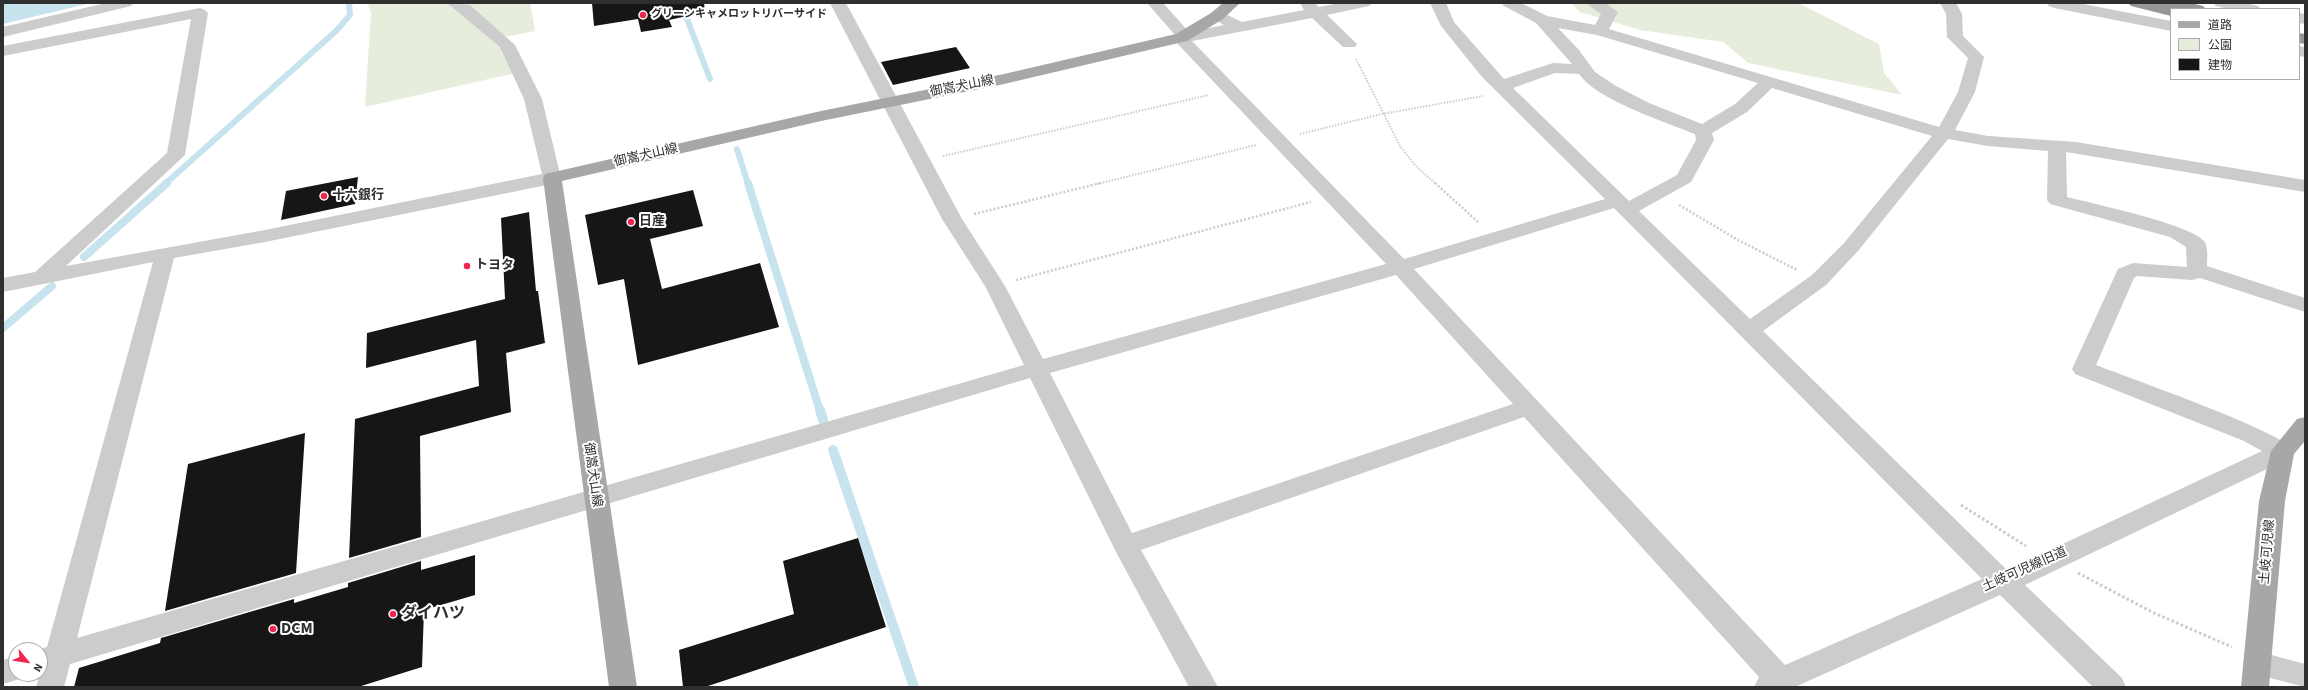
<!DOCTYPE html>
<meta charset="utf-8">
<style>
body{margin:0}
#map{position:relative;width:2308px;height:690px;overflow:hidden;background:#fff;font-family:"Source Sans 3","Noto Sans JP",sans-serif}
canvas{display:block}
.frame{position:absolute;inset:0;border:4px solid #2f2f2f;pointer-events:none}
.legend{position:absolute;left:2170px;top:8px;width:130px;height:72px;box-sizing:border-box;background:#fff;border:1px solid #acacac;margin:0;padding:5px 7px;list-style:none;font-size:12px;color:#2f2f2f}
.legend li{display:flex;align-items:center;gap:8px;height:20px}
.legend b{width:20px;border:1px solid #acacac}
.north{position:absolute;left:8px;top:642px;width:40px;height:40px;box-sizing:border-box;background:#fff;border:1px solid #acacac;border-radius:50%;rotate:120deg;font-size:11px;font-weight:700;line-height:16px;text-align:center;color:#2f2f2f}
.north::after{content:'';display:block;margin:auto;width:14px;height:18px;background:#ef274f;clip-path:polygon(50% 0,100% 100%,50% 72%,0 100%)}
</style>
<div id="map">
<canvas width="2308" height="690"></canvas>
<div class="frame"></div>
<ul class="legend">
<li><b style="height:5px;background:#a7a7a7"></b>道路</li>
<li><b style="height:11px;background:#e7eddc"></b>公園</li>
<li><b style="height:11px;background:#161616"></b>建物</li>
</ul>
<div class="north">N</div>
</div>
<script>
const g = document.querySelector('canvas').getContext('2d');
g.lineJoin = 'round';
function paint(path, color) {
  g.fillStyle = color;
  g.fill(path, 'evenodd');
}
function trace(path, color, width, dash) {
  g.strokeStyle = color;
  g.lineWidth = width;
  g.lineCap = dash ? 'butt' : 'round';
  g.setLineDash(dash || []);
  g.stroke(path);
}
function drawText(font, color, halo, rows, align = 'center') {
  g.font = font + ' "Source Sans 3","Noto Sans JP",sans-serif';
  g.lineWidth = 4;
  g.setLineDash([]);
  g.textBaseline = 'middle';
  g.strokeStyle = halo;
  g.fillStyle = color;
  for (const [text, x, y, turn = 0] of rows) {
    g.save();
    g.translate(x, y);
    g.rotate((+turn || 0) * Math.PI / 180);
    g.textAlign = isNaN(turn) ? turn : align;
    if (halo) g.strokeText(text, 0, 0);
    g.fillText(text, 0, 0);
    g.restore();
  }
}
paint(new Path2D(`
 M367 3H530L535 31 500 38 520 72 365 107 371 12Z
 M1571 3H1798L1879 44 1884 73 1902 95 1748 63 1723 42 1640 30 1580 12Z`), '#e7eddc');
paint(new Path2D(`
 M3 3H91L3 24Z`), '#c7e3ee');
trace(new Path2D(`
 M681 3 710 79
 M737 149 748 184
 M165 184 336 31 350 15 349 3`), '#c7e3ee', 6);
trace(new Path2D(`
 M748 183 820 411
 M84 257 167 183
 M3 328 52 286`), '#c7e3ee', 8);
trace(new Path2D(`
 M820 410 823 420
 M833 450 914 687`), '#c7e3ee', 10);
paint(new Path2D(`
 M592 3H704L705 12 669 20 672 27 641 32 638 19 594 26Z
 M956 47 970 68 893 85 881 62Z
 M358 177 355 204 281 220 286 191Z
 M693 190 703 226 650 239 662 289 760 263 779 327 638 365 624 279 598 285 585 215Z
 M529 212 536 291H538L545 343 506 353 511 412 420 436 421 537 349 558 355 419 479 386 476 340 366 368 367 333 505 299 501 218Z
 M305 433 296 573 165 611 188 464Z
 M858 538 886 627 705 687H683L679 650 794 614 783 561Z
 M475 555V595L424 610 422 667 358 687H74L79 668 160 643 161 638 294 599V603L348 587V583L421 561V570Z`), '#161616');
trace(new Path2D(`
 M1356 59 1400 146 1415 165 1436 184
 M1300 134 1382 114 1483 96
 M943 156 1209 95
 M1097 184 1256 145`), '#ccc', 2, [1.5, 1.5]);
trace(new Path2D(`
 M1435 183 1478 222
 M1679 205 1738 240 1797 270
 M974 214 1101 183
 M1016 280 1311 202`), '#ccc', 2.5, [2, 2]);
trace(new Path2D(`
 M1961 505 2026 546
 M2078 573 2154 613 2232 647`), '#ccc', 3, [2.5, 2.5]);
paint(new Path2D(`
 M106 3H134L131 6 3 37V27Z
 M447 3 470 5 515 45 542 99 561 178 559 182 552 184 265 242 174 258 77 638 1024 365 985 286 942 219 830 3H846L962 219 1005 286 1043 359 1386 264 1175 41 1173 38 1175 35 1147 3H1163L1189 32 1224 25 1209 16 1211 13H1223L1242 22 1304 10 1300 3H1315L1319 7 1340 3H1372L1369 6 1327 15 1357 44 1355 47H1343L1312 18 1192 41 1404 259 1605 199 1482 77 1441 26 1430 3H1446L1454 22 1504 79 1553 63 1572 64 1536 23 1504 6 1501 3H1521L1547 16 1595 25 1601 14 1586 3H1605L1618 12 1609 29 1939 127 1958 92 1968 58 1947 37 1946 14 1940 3H1956L1962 14 1963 36 1984 57 1975 92 1955 130 1988 136 2076 142 2305 180V192L2066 152 2067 197C2094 204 2185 223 2203 240 2209 245 2207 259 2207 266L2305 298V312L2200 278 2192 280 2137 276 2134 278 2096 365C2126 377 2284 432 2295 451L2292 457 2025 585 2122 678 2126 687H2093L2000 595 1795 687H1754L1759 677 1524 417 1141 550 1218 687H1189L1116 552 1030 378 70 664 64 687H36L40 674V650H37L47 647 153 262 3 292V278L35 272 167 153 191 19 3 56V46L200 8 205 10 208 13 185 155 66 266 265 230 542 174 524 99 500 47ZM1558 28 1597 35 1758 83 1735 104 1702 124 1649 103 1616 86 1595 72 1579 50ZM1555 73 1579 74C1597 100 1665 122 1695 134L1696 140 1677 175 1629 201 1513 88ZM1772 88 1932 136 1844 243 1812 275 1750 319 1639 211 1691 182 1714 140 1712 133 1747 112ZM1948 139 1988 146 2048 151 2047 200 2050 204 2170 237 2186 247 2187 267 2133 263 2118 269 2072 369 2075 374 2244 441 2262 451 2007 570 1763 331 1826 285 1858 251ZM1614 208 1982 579 1785 665 1414 269ZM1396 275 1513 404 1132 533 1050 373Z
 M2046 3H2078L2171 21V31L2054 8 2049 6Z
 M2213 3H2246L2258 6 2261 9H2228L2216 6Z
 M2299 13 2305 14V24L2299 23Z
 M2299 46 2305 47V57L2299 56Z
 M2257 651 2305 664V687L2247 672 2243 663 2247 654Z
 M16 656V674H27L26 677 3 684V660Z`), '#ccc');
paint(new Path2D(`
 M1223 3H1240L1223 19 1187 41 1004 84 821 121 562 181 637 687H609L543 178 545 174 821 111 1004 74 1176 34 1211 13Z
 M2305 417V441L2294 454 2285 501 2269 687H2241L2259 501 2271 451 2297 419Z`), '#a7a7a7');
paint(new Path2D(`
 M2128 3H2191L2203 6 2206 9H2171V16L2131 6Z
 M2299 33 2305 34V44L2299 43Z`), '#969696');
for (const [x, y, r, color] of [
 [643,15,4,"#ef274f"],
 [324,196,4,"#ef274f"],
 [631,222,4,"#ef274f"],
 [467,266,4,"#ef274f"],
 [393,614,4,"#ef274f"],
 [273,629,4,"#ef274f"]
]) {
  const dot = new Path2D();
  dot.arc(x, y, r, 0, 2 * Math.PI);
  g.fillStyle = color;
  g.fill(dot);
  trace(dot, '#fff', 1.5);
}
drawText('bold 11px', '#2f2f2f', '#fff', [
 ["グリーンキャメロットリバーサイド",651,15]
], 'left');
drawText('13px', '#2f2f2f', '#fff', [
 ["御嵩犬山線",962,87,-11],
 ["御嵩犬山線",646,156,-13],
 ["御嵩犬山線",592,475,82],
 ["土岐可児線",2268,552,-85],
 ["土岐可児線旧道",2025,570,-24]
]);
drawText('bold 13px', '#2f2f2f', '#fff', [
 ["十六銀行",332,196],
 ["日産",639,222],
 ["トヨタ",475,266]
], 'left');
drawText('bold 16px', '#2f2f2f', '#fff', [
 ["ダイハツ",401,614],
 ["DCM",281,629]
], 'left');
</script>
